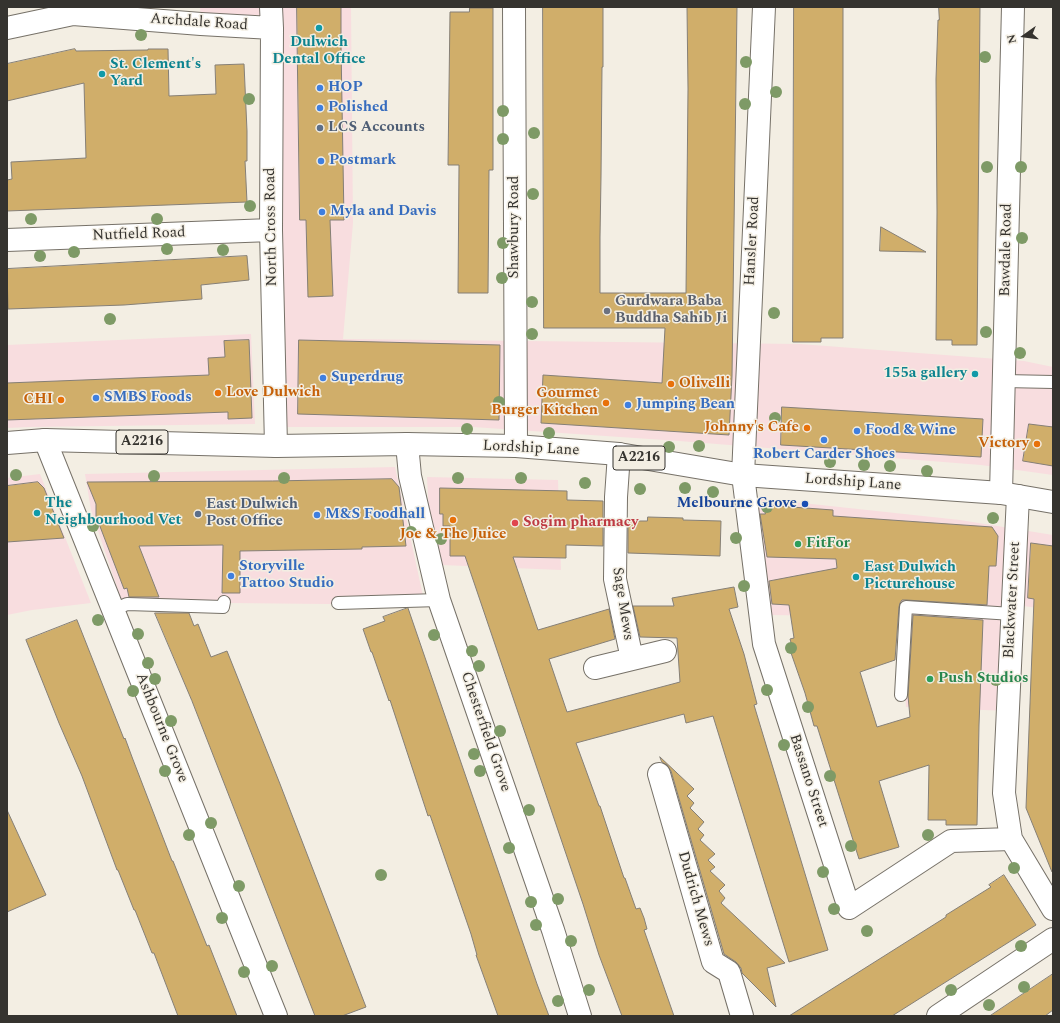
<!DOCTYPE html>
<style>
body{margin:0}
#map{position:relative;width:1060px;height:1023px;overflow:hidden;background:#f3eee3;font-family:Spectral,serif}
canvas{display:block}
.frame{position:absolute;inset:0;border:8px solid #35332f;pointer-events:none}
.north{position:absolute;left:1004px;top:16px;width:40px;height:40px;-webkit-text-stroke:3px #f3eee3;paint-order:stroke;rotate:256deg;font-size:11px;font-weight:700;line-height:16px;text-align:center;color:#35332f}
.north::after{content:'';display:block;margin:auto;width:14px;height:18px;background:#35332f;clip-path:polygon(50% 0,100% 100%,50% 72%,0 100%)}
</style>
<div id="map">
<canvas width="1060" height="1023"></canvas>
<div class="frame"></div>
<div class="north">N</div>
</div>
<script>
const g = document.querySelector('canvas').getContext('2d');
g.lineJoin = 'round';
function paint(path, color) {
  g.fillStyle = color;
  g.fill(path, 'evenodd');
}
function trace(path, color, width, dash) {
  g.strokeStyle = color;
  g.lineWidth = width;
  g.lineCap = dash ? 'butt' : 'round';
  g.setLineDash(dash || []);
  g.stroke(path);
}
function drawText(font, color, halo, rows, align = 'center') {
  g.font = font + ' Spectral,serif';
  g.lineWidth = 3;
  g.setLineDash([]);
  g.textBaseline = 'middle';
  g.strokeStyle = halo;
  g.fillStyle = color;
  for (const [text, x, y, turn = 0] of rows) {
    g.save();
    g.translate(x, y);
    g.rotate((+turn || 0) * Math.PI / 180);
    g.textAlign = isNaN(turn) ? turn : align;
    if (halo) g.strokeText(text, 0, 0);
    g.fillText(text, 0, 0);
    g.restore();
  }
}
paint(new Path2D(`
 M200 7H351L353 223 343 339 800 344 1024 361 1053 367V475L981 465 679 441 473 427H286L285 332 273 27 201 24Z
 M251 334 255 424 30 427 7 428V345Z
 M395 467 425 605 229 603 121 599 91 510 85 474Z
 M40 474 91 603 32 610 7 615V478Z
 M427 477 558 480 561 570 442 565 429 516Z
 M756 498 960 520 1053 535V610L1016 605 1009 711 906 707 900 617 771 615Z`), '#f8dddf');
const building = new Path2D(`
 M297 7H341V46L344 220H330L333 296 308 297 306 220H300Z
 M543 7H603V67H602L601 177 600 237V293H686L688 89 687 7H737L732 376 729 435 541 423 543 375 662 383 665 328H544Z
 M794 7H843V338H821V342H793Z
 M939 7H980L977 345H952V340H936L937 212 936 79 938 20H939Z
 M470 8H493V170H489L488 293H458L459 165H448L450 12H469Z
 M75 49 76 51 148 50V49H168L169 96 216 94 215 65 244 64 247 131V161H245L247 202 7 211V180L12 179 11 162 86 158 84 83 7 101V64Z
 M881 227 926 252 880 251Z
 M247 256 249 280 201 285 202 299 124 305 8 309 7 269Z
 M249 340 252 418 228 419V412L7 420V383L209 375 208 358 225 357 224 341Z
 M299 340 500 345 499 420 298 414Z
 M782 407 983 419 981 457 781 445Z
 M1029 424 1053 427V466L1023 461Z
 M392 479 399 487 406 546 362 547V549L240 551V593H222L223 545 139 546 159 597H129L127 588 124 589 96 516V504L87 482 272 481Z
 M38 482 44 488 64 538 7 542V486Z
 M440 488 567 491V500L603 501V546L566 545V558L513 557 538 630 609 609 615 639 549 659 567 712 680 682 677 638 640 637 633 606H674L672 598 734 587 738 607 729 609 744 654 757 704 754 705 828 950 789 962 713 716 686 723 684 714 576 743 599 806H600L624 878H625L636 909 640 908 644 918 647 929 644 930 674 1016H622L599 955 583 904 465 556H450V526H443V514H440Z
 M764 505 833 510V516L992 527 998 536 996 566H989L987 605 906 600H902L900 603 899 607 895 660 860 672 877 727 910 717 908 696 913 615 983 620 979 725 977 825H946V820H928L929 765 879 781 899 847 859 859 817 726H814L805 693 790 650H793L790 639 794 638 789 605 772 604 769 581 837 568 836 559 767 557 760 514H765Z
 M648 517 683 518V520L721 521 720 556 628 553V521H647Z
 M1031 543 1053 546V872H1052L1026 808 1034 599 1028 598Z
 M408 608 537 984 549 1016H498L476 955H477L471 934 450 873 430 815 428 816 390 700 389 701 372 652H371L363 629 385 621 383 617Z
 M155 613H189L194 626 198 624 211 657 227 651 280 784 366 1007 342 1016H315L192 701Z
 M77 620 124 739 125 738 132 757 172 861H173L207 946 209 945 237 1016H178L154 953H152L135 910H134L118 870H117L82 776 59 723 26 640Z
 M660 757 694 789 687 796 694 803 690 808 704 822 698 829 704 835 700 840 715 854 708 860 715 867 710 871 725 885 719 891 725 898 721 903 785 963 767 968 776 1007 742 973 741 968 736 962 724 954 671 771 667 765 662 762Z
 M7 810 46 895 7 912Z
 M1004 875 1036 925 892 1016H789L946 917V915L991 887 989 885Z
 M1053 974V1010L1045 1016H990Z`);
paint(building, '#d0ae6a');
trace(building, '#857f76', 1);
const service = new Path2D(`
 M1004 381 1053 382
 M338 603 439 600
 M113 610 127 604 223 607 224 602
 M901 695 906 607 1012 614`);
const minor = new Path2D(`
 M271 7 272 28 271 230 276 446
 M514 7 516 446
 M764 7 743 475 764 644 849 908 951 841 1011 839
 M7 28 73 14 201 24 272 28
 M7 240 271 230
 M45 440 276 1016
 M407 444 410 476 439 600 553 930 580 1016
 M619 454 616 497 615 579 632 659
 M1001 493 1013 7
 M1018 496 1004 793 1011 839 1053 909
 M595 668 665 651
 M659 774 713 962 729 972 742 1016
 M938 1016 1053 939`);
const primary = new Path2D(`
 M7 443 45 440 276 446 407 444 516 446 619 454 743 475 1001 493 1053 502`);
trace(service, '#767168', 14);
trace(minor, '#767168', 24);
trace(primary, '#767168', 24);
trace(service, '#fff', 12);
trace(minor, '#fff', 22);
trace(primary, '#fff', 22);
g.fillStyle = '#7e9a66';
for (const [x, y] of [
 [141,35],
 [985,57],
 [746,62],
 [776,92],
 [249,99],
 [745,104],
 [503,111],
 [534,133],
 [503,139],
 [987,167],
 [1021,167],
 [533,194],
 [250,206],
 [31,219],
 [157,219],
 [1022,238],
 [503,243],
 [167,249],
 [223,250],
 [74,252],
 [40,256],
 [502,278],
 [532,302],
 [774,313],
 [110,319],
 [986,332],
 [532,334],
 [1020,353],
 [499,402],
 [775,418],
 [467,429],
 [549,433],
 [699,446],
 [669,447],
 [830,462],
 [864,465],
 [890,466],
 [927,471],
 [16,475],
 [154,476],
 [284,478],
 [458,478],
 [521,478],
 [585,483],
 [685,488],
 [640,489],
 [713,492],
 [767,507],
 [993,518],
 [93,526],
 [411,532],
 [736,538],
 [441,539],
 [744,586],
 [98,620],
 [138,634],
 [434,635],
 [791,648],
 [472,651],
 [148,663],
 [479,666],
 [155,679],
 [996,680],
 [767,690],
 [133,691],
 [808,707],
 [171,721],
 [500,731],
 [784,745],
 [474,754],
 [165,771],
 [480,771],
 [830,776],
 [529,810],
 [211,823],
 [189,835],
 [928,835],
 [851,846],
 [509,848],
 [1014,868],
 [823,872],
 [381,875],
 [239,886],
 [558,899],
 [531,902],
 [834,909],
 [222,918],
 [536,925],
 [867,931],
 [571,941],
 [1021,946],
 [272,966],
 [244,972],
 [1024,987],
 [589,990],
 [951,990],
 [558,1001],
 [989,1005]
]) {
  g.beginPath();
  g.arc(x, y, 6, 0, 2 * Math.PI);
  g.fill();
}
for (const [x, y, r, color] of [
 [319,28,4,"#0f9aa8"],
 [102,74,4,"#0f9aa8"],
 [320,88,4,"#3f7fe0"],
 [320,108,4,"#3f7fe0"],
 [320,128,4,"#5c6f8a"],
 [321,161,4,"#3f7fe0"],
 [322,212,4,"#3f7fe0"],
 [607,311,4,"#6b7280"],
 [975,374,4,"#0f9aa8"],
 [323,378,4,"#3f7fe0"],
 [671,384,4,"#e8710a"],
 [218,393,4,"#e8710a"],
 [96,398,4,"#3f7fe0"],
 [61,400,4,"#e8710a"],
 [606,403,4,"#e8710a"],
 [628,405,4,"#3f7fe0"],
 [807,428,4,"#e8710a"],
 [857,431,4,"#3f7fe0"],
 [824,440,4,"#3f7fe0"],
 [1037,444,4,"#e8710a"],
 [805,504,4,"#1a4fb4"],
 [37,513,4,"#0f9aa8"],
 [198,514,4,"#5c6f8a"],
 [317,515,4,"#3f7fe0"],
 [453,520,4,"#e8710a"],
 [515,523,4,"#e0444e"],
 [798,544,4,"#2e9e5b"],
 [231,576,4,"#3f7fe0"],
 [856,577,4,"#0f9aa8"],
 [930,679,4,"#2e9e5b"]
]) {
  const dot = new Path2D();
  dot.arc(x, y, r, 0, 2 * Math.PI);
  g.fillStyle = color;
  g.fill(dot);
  trace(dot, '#f3eee3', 1.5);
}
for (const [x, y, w] of [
 [142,442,52],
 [639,458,52]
]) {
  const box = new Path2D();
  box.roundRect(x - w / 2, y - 12, w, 24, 3);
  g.fillStyle = '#f3eee3';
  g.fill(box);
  trace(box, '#35332f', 1);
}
drawText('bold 14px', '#35332f', null, [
 ["A2216",142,442],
 ["A2216",639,458]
]);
drawText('15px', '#35332f', '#f3eee3', [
 ["Archdale Road",199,23,4],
 ["North Cross Road",272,227,-91],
 ["Shawbury Road",515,227,-90],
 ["Nutfield Road",139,235,-2],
 ["Hansler Road",753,241,-87],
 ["Bawdale Road",1007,250,-89],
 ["Lordship Lane",531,449,3],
 ["Lordship Lane",853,483,4],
 ["Blackwater Street",1013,600,-87],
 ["Sage Mews",622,604,81],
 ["Ashbourne Grove",161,728,68],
 ["Chesterfield Grove",485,732,71],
 ["Bassano Street",808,781,72],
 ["Dudrich Mews",695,899,74]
]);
drawText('bold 15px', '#0d838f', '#f3eee3', [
 ["Dulwich",319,43,"center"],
 ["Dental Office",319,60,"center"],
 ["St. Clement's",110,65],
 ["Yard",110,82],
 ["155a gallery",967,374,"right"],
 ["The",45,504],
 ["Neighbourhood Vet",45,521],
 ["East Dulwich",864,568],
 ["Picturehouse",864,585]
], 'left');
drawText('bold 15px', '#366cbe', '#f3eee3', [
 ["HOP",328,88],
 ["Polished",328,108],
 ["Postmark",329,161],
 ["Myla and Davis",330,212],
 ["Superdrug",331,378],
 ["SMBS Foods",104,398],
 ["Jumping Bean",636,405],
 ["Food & Wine",865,431],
 ["Robert Carder Shoes",824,455,"center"],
 ["M&S Foodhall",325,515],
 ["Storyville",239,567],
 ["Tattoo Studio",239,584]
], 'left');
drawText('bold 15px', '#4e5e75', '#f3eee3', [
 ["LCS Accounts",328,128],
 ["East Dulwich",206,505],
 ["Post Office",206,522]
], 'left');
drawText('bold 15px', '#5b616d', '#f3eee3', [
 ["Gurdwara Baba",615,302],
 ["Buddha Sahib Ji",615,319]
], 'left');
drawText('bold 15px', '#c56008', '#f3eee3', [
 ["Olivelli",679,384,"left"],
 ["Love Dulwich",226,393,"left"],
 ["Gourmet",598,394],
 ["Burger Kitchen",598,411],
 ["CHI",53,400],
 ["Johnny's Cafe",799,428],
 ["Victory",1029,444],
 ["Joe & The Juice",453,535,"center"]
], 'right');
drawText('bold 15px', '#164399', '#f3eee3', [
 ["Melbourne Grove",797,504]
], 'right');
drawText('bold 15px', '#be3a42', '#f3eee3', [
 ["Sogim pharmacy",523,523]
], 'left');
drawText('bold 15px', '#27864d', '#f3eee3', [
 ["FitFor",806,544],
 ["Push Studios",938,679]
], 'left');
</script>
